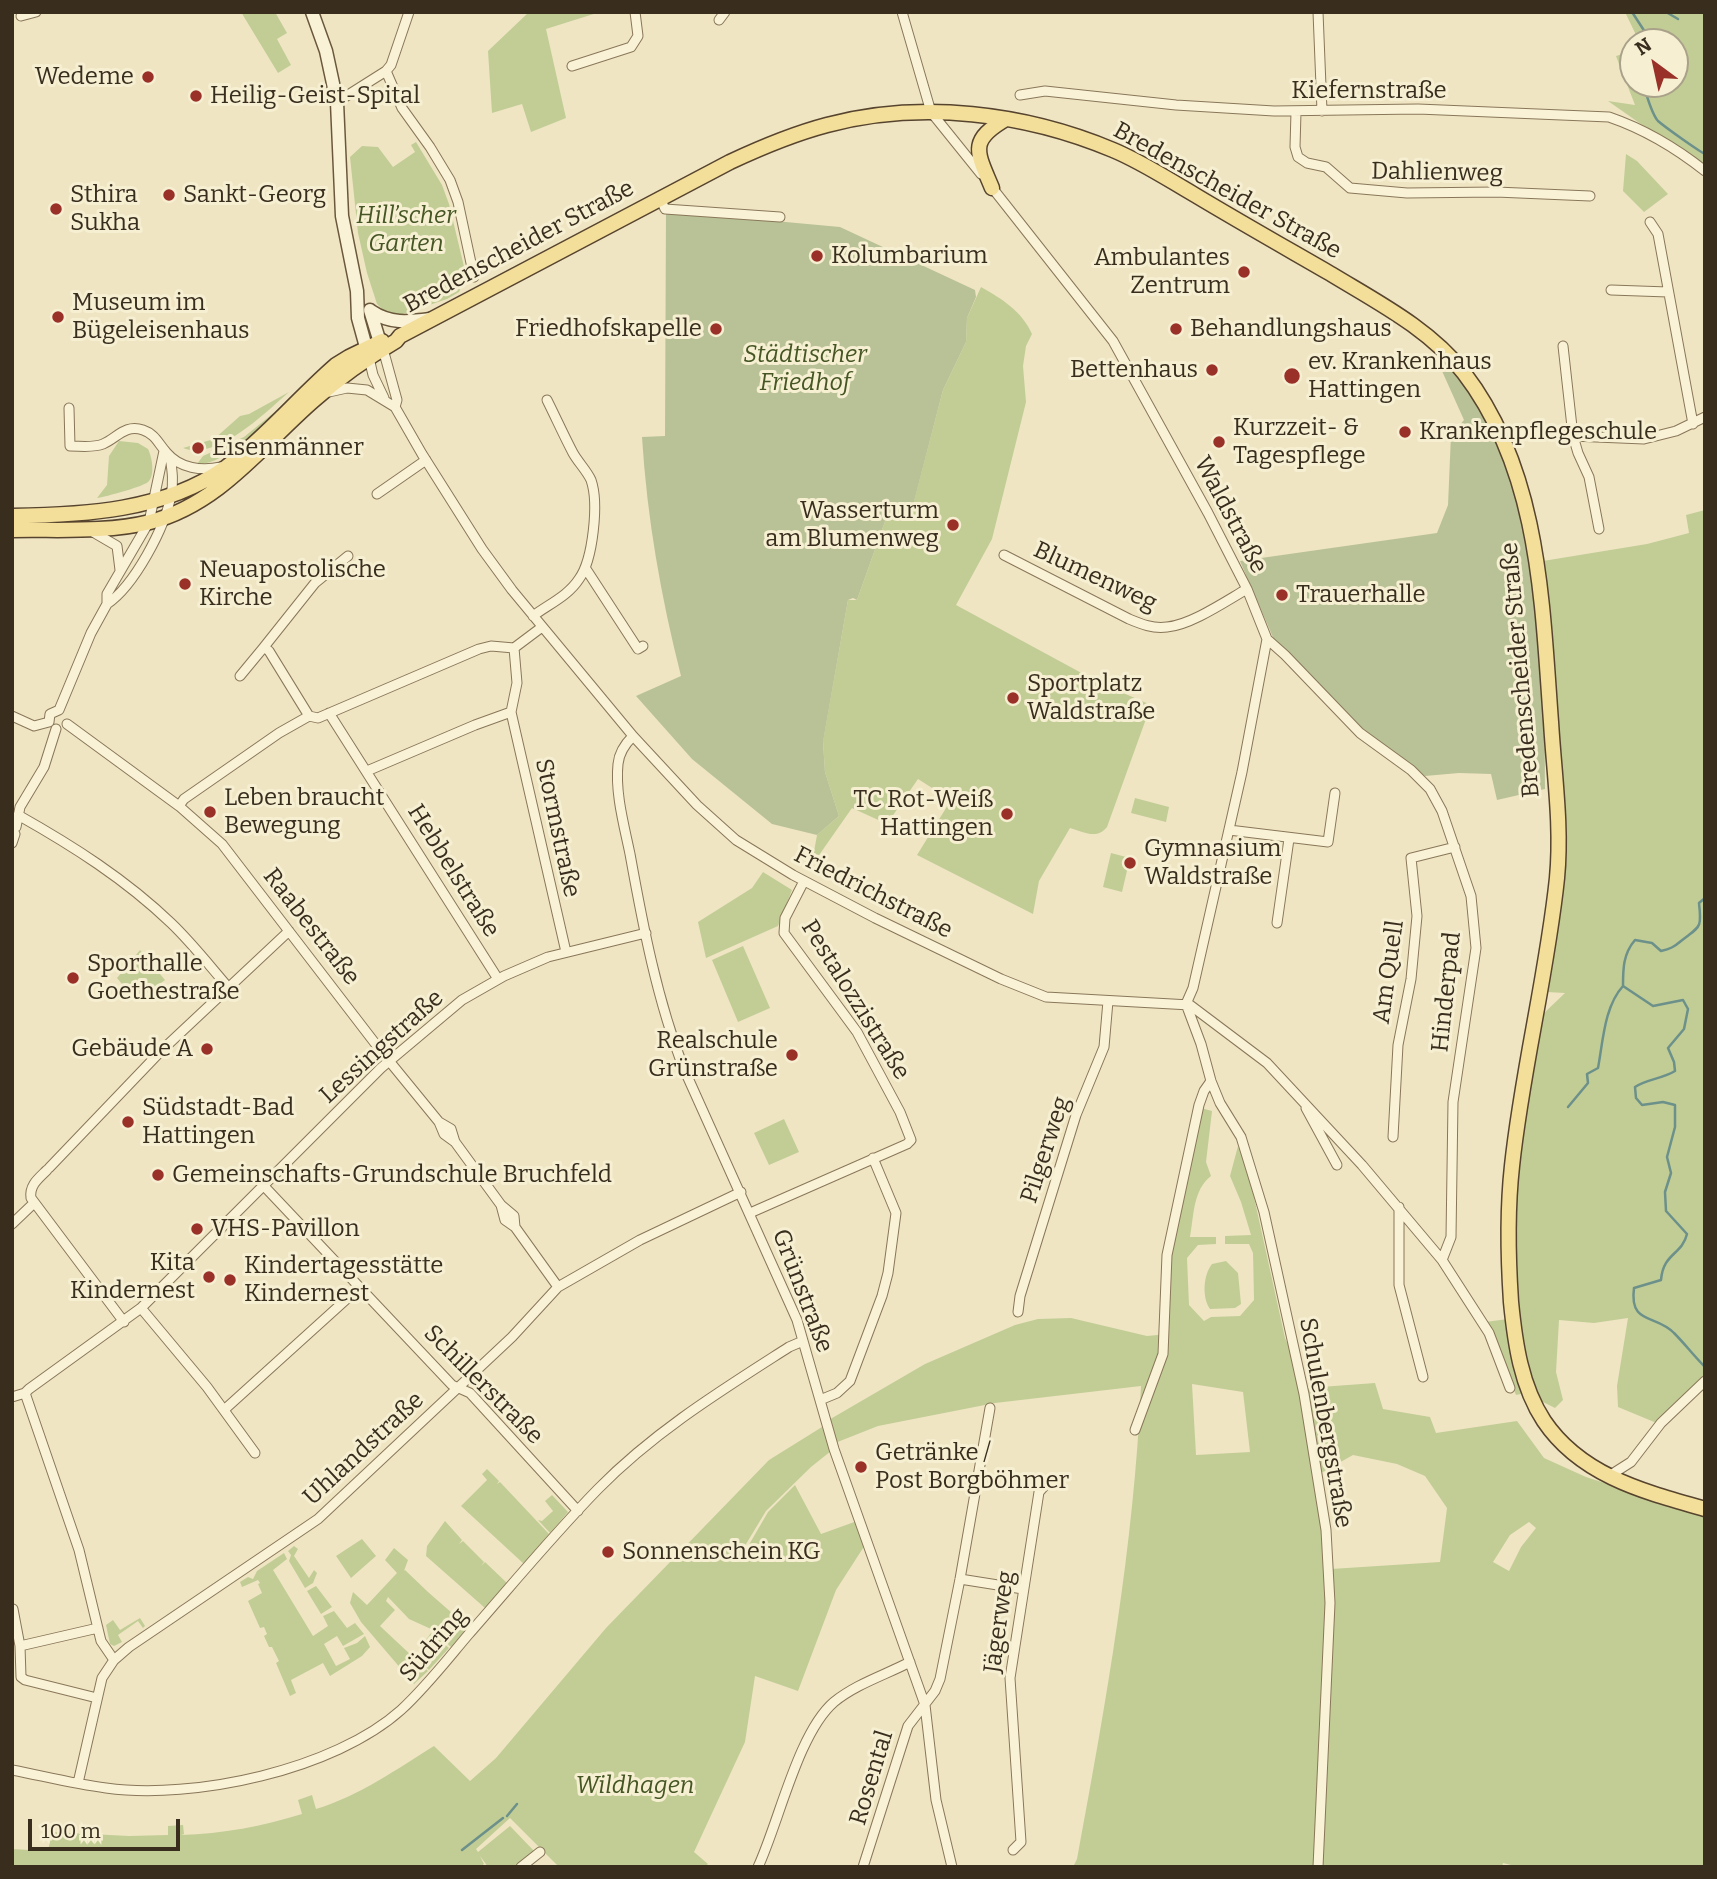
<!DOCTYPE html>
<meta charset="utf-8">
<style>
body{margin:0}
#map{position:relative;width:1717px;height:1879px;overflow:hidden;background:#efe5c3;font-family:Bitter,serif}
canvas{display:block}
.frame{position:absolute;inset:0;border:14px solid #392d1e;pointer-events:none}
.north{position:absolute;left:1619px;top:28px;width:70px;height:70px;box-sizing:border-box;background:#f6efd2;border:2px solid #aaa18a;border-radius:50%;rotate:327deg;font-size:19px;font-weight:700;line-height:28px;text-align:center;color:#392d1e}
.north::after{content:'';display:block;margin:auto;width:24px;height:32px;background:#993128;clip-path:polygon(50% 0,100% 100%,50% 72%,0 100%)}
.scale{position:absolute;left:28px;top:1819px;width:152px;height:32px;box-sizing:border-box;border:4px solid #392d1e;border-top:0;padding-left:9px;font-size:21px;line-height:24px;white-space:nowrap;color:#392d1e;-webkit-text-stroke:5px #f6efd2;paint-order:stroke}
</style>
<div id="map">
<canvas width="1717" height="1879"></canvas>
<div class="frame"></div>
<div class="north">N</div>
<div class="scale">100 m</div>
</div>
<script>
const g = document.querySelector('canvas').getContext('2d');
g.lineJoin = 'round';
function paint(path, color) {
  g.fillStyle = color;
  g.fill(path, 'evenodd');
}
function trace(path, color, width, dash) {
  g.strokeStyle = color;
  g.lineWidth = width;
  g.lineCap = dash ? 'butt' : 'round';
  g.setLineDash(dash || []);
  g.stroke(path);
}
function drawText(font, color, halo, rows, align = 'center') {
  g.font = font + ' Bitter,serif';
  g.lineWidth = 6;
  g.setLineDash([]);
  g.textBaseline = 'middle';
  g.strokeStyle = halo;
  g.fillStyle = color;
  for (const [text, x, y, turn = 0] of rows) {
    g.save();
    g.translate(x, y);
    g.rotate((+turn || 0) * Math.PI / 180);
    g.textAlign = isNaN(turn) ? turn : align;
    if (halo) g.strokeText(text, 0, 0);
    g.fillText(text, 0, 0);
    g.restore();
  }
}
paint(new Path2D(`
 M241 12H275L287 33 277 39 291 65 278 73Z
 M529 12H600L546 29 566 118 531 132 522 104 492 113 488 51Z
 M1625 12H1705V169L1608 101 1635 105 1616 56 1629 52 1636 35ZM1633 42H1675V84H1633Z
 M416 142 442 185 449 204 466 275 459 292 447 299 397 316 386 313 377 304 367 273 358 233 350 157 362 146 378 147 393 167 415 152 411 145Z
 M1626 154 1637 161 1668 194 1644 212 1623 191Z
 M981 287C1002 299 1022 311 1032 334L1026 346 1023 366 1026 402 992 539 956 605 1100 683 1151 705 1107 827C1097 840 1084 832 1070 828L1039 881 1033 914 917 855 951 800 918 779 887 824 852 808 817 858 813 857 817 835 839 816 825 772 823 741 848 600H857L888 513 909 520 943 390 966 342 967 318Z
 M289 392C265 413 217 461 183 448L214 439 240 416 249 414Z
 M282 406 284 408C264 424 224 466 197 464L203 456 244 437Z
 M119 441 138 443 148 449C152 457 155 474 149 481 146 486 105 497 97 498L107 485 109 456Z
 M1705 510V1378L1659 1424 1618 1407 1617 1386 1628 1318 1594 1323 1559 1320 1556 1372 1563 1400 1555 1408 1537 1399 1529 1377 1513 1293 1515 1216 1520 1133 1543 1014 1565 993 1547 992 1558 917 1543 561 1647 544 1689 533 1686 515Z
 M1135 798 1169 807 1166 822 1131 813Z
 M1111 853 1130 858 1122 892 1103 887Z
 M763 872 792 890 778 926 706 958 698 922 752 888Z
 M743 946 770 1008 738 1022 712 960Z
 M140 950 165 980 136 1001 117 978Z
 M1201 1108 1212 1111 1206 1162 1211 1176C1193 1190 1194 1215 1190 1237H1216V1244L1198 1245 1187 1258 1189 1305 1204 1321 1211 1317 1240 1316 1254 1300 1253 1253 1249 1244H1225V1236L1251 1235 1241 1202 1230 1176 1238 1146 1248 1170 1285 1338 1307 1388 1375 1383 1383 1409 1430 1417 1436 1433 1517 1421 1544 1458 1586 1477 1705 1515V1867H1519L1503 1863 1502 1867H1073L1077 1859C1106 1703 1134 1545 1141 1386L995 1403 878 1426 835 1443 827 1421 925 1364 1015 1325 1038 1319 1071 1318 1147 1336 1168 1334V1261ZM1192 1384 1243 1392 1250 1452 1196 1455ZM1353 1455 1397 1464 1425 1476 1447 1508 1440 1562 1331 1569 1330 1531 1321 1473ZM1529 1522 1536 1528 1521 1547 1509 1571 1493 1562 1510 1535Z
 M784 1119 799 1152 769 1165 754 1133Z
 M1226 1261 1238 1273 1241 1304 1235 1308 1210 1309C1202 1298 1203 1275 1212 1264Z
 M1508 1319 1513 1356 1521 1394 1516 1395 1492 1333 1485 1322Z
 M822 1427 831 1451 811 1467 766 1511 740 1554 743 1555 768 1512 795 1485 821 1534 857 1521 865 1545 836 1590 798 1691 755 1676 745 1742 694 1852 708 1864 705 1867H559L510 1818 476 1849 478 1852 510 1826 535 1852 516 1867H488L480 1856 484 1864 480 1867H12V1849L48 1851 52 1832 129 1836 168 1835V1826L183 1825 184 1834 181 1835C222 1834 263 1826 302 1814L298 1800 312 1795 316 1809C359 1796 397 1769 434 1746L470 1781 496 1758 606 1628 769 1460Z
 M487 1469 499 1481 497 1484 500 1482 549 1534 524 1564 461 1506 487 1480 482 1474Z
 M552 1495 568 1512 550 1533 538 1520 542 1521 553 1511 545 1501Z
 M445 1521 462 1540 459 1544 463 1541 484 1562 481 1566 485 1562 507 1583 485 1608 426 1556 427 1546Z
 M362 1539 376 1556 351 1578 336 1556Z
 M294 1546 298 1549 294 1556 309 1578 314 1570 317 1573 313 1583 305 1588 289 1561 291 1555 288 1551Z
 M394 1548 408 1560 404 1571 405 1570 428 1592 425 1595 428 1592 468 1627 451 1647 431 1629 409 1619 388 1597 386 1601 395 1610 380 1626 428 1671 414 1684 361 1622 350 1603 353 1592 367 1605 397 1573 385 1560Z
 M284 1553 287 1559 273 1570 313 1636 328 1626 323 1616 334 1611 347 1628 355 1623 364 1634 343 1646 337 1636 324 1644 336 1666 350 1659 344 1648 357 1643 365 1636 370 1647 362 1656 330 1676 323 1663 291 1680 296 1693 290 1696 276 1663 279 1661 272 1647H269L264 1636 267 1634 264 1627 260 1628 248 1601 262 1593 258 1584 260 1583 258 1580 242 1587 240 1582 248 1577 253 1579 257 1571Z
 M316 1586 332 1607 321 1614 307 1591Z
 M140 1618 145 1626 143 1628 138 1621 118 1635 122 1642 114 1646 110 1644 106 1625 113 1620 120 1630Z
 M431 1633 449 1648 429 1670 423 1665 436 1651 425 1641Z`), '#c2cd96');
paint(new Path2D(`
 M666 211 840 227 975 290 976 297 967 318 966 342 943 390 909 521 888 513 857 600 853 598 848 600 823 742 825 772 839 816 817 835 772 824 692 759 636 696 681 676C661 597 647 518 642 437L665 436Z
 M1444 358C1538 448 1546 666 1545 789L1497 800 1491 774 1459 773 1425 776 1363 732 1275 642 1240 561 1437 533 1448 505 1451 435 1464 420 1442 371Z`), '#b9c296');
trace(new Path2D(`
 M1632 12 1645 32 1642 42
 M1666 12 1678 19
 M1643 84C1647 95 1651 113 1658 121 1665 127 1697 150 1705 154
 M1705 898 1699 903C1702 929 1700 926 1681 941 1674 947 1670 949 1661 951L1652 943 1635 940C1623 954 1623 969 1623 986L1653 1006 1683 1000 1688 1009 1684 1029 1668 1048 1674 1062 1675 1071C1662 1079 1647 1079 1635 1087L1636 1098 1642 1105 1663 1102 1675 1105V1127L1667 1157 1671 1173 1665 1192 1666 1211 1687 1234C1682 1255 1663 1253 1661 1280L1634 1288C1629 1325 1656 1314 1674 1333 1685 1344 1694 1356 1705 1367
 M1568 1107 1588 1083 1587 1074 1598 1068C1603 1042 1604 1007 1623 986
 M507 1816 517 1804
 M462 1850 503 1818`), '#6c908a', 2.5);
const minor = new Path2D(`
 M902 12 931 112 981 174
 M1318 12 1322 111
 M21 16 36 12
 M719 20 725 12
 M572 66 631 47 638 36 635 12
 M386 71 402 108 430 147 450 180 458 202 474 277
 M1020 95 1045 91 1176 105 1274 111 1418 109 1609 117C1644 129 1676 148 1705 171
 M337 102 386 71 391 65 409 12
 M1296 112 1295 147 1298 157 1307 163 1326 167 1350 188 1407 193 1496 192 1590 196
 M990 185 1113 341 1208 513 1247 589 1267 639 1242 772 1193 988 1186 1004
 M660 198 665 209 780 217
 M1650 222 1658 234 1693 424
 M1611 290 1668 292
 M1563 346 1573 436 1578 453 1589 477 1599 529
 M383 349 397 400 395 407
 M369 358 373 375 384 398
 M329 392 347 388 367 390 395 407 422 454 482 549 512 590 633 736 697 805 736 840 793 875 875 918 1001 979 1046 997 1190 1005 1267 1063 1362 1165 1442 1260 1489 1333 1510 1388
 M69 408 70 446C81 446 93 448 103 444 117 438 125 424 143 430 155 434 158 443 166 452 180 469 202 471 221 467
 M1500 433 1644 439 1676 431 1705 417
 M377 494 426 460
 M93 532 117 546 120 570
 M1004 555 1129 619C1141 624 1153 629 1167 627 1191 625 1226 601 1247 589
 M586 569 638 649 643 646
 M107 604C134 586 165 528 171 495 174 482 172 470 170 456
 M533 616C549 604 568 596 579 579 593 560 599 503 591 480 587 471 578 462 573 453 564 436 556 418 547 400
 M1267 639 1285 655 1360 733 1411 770 1430 789 1442 811 1471 896 1476 948 1453 1102 1451 1237 1442 1260
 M240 676 264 647
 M511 712 566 952
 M329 713 498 979
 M12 716 34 726 49 722
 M309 716 269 651 264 647 315 583 348 556
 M49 722 50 714 59 710 91 633 107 604V594L149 522 164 451
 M67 724 179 806 222 844 381 1051 439 1122 451 1129 455 1142 501 1205 514 1216 515 1227
 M633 736C625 744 619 752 618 764 615 793 624 825 630 854 643 926 657 1000 684 1069L797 1320 834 1449 925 1705 936 1800 952 1867
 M367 771 475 725 511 712 517 683 514 648
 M179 806 184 799 279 733 309 716 318 718 479 649 491 646 514 648 542 627
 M18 815C73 846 125 879 171 923 191 942 209 965 228 987
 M16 827 20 807 44 767 56 729
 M1229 830 1328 842 1335 793
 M12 843 15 834
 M1277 923 1289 839
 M1186 1004 1201 1044 1211 1081 1220 1103 1241 1137 1264 1212 1304 1394 1326 1530 1330 1603 1318 1867
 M1306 1108 1337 1165
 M439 1122 444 1134 455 1142
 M1393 1137 1398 1045 1411 979 1417 916 1411 858 1455 847
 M49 1168 161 1051 289 931
 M47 1170C39 1178 29 1185 31 1198L124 1322
 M263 1185 452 1385 470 1393 578 1511
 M501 1205 505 1220 515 1227 558 1287
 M1399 1207V1285L1423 1377
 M750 1213 907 1144 911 1140 900 1112 857 1032 784 933 785 918 804 881
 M12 1224 34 1203
 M141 1308 207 1387 255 1453
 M1018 1312 1020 1296 1076 1115 1104 1047 1108 1001
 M25 1393 79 1550 101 1641 114 1660
 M12 1397 25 1393 29 1389 141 1308 381 1068 462 1000 504 976 548 957 646 933
 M820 1400 837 1393 850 1381 882 1296 888 1273 896 1213 873 1158
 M224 1410 360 1287
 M1135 1430 1163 1354 1167 1255 1199 1105 1204 1091 1211 1081
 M1609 1476 1631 1462 1661 1423 1705 1381
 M960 1579 1023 1589
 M13 1609 20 1646 98 1628
 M20 1646 21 1677 25 1680 97 1698
 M12 1770C43 1776 74 1784 106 1788 194 1800 334 1770 401 1710 426 1687 446 1661 468 1635 511 1586 553 1535 598 1489 655 1431 722 1390 789 1347L803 1341
 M78 1783 102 1678 114 1660 129 1647 318 1519 512 1337 558 1287 640 1240 741 1192
 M1013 1850 1021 1842 1010 1678 1039 1492 1047 1483
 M521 1867 540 1852
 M758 1867C779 1822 798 1733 834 1702 856 1684 885 1675 910 1662
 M863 1867 908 1726 935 1691 940 1679 960 1579 990 1408`);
const secondary = new Path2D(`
 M312 12 326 51 337 102 342 216 357 291 358 318 369 358
 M370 310 382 349
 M371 311C390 324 408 322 430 319`);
const primary = new Path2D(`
 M992 188C977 152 968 141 1006 119
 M12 516C84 515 164 511 225 468 265 438 298 398 336 365L349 357 382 341
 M12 530C57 529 106 533 150 522 220 504 262 445 314 400 340 377 367 358 396 341L400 336 730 162C762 147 793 134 827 125 921 100 1025 113 1113 150 1142 162 1169 180 1195 195 1240 222 1286 248 1331 274 1377 302 1430 329 1464 373 1540 472 1542 602 1551 722 1554 773 1562 826 1557 878 1547 975 1522 1070 1512 1166 1507 1211 1508 1257 1511 1302 1515 1343 1521 1386 1544 1421 1581 1476 1645 1492 1705 1509`);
trace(minor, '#897759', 11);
trace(secondary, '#6b583c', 15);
trace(primary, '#57442e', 17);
trace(minor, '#f9f2d6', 9);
trace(secondary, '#f9f2d6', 12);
trace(primary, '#f3de9a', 14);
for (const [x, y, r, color] of [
 [148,77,7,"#993128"],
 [196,96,7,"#993128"],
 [169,195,7,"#993128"],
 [56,209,7,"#993128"],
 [817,256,7,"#993128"],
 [1244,272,7,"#993128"],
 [58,317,7,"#993128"],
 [716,329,7,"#993128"],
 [1176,329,7,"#993128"],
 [1212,370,7,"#993128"],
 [1292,376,9,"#993128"],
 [1405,432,7,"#993128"],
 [1219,442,7,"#993128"],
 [198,448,7,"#993128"],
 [953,525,7,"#993128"],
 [185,584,7,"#993128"],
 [1282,595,7,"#993128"],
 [1013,698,7,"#993128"],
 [210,812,7,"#993128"],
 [1007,814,7,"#993128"],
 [1130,863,7,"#993128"],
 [73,978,7,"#993128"],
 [207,1049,7,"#993128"],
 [792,1055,7,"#993128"],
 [128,1122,7,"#993128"],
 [158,1175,7,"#993128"],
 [197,1229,7,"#993128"],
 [209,1277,7,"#993128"],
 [230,1280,7,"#993128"],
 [861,1467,7,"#993128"],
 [608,1552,7,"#993128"]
]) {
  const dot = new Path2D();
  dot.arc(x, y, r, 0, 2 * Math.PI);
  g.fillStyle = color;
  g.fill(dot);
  trace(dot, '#f6efd2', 2.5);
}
drawText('24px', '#392d1e', '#f6efd2', [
 ["Wedeme",134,77,"right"],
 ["Heilig-Geist-Spital",210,96],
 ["Sthira",70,195],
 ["Sukha",70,223],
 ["Sankt-Georg",183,195],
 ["Kolumbarium",831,256],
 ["Ambulantes",1230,258,"right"],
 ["Zentrum",1230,286,"right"],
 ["Museum im",72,303],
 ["Bügeleisenhaus",72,331],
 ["Friedhofskapelle",702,329,"right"],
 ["Behandlungshaus",1190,329],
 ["ev. Krankenhaus",1308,362],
 ["Hattingen",1308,390],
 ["Bettenhaus",1198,370,"right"],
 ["Kurzzeit- &",1233,428],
 ["Tagespflege",1233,456],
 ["Krankenpflegeschule",1419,432],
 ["Eisenmänner",212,448],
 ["Wasserturm",939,511,"right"],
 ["am Blumenweg",939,539,"right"],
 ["Neuapostolische",199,570],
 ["Kirche",199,598],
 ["Trauerhalle",1296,595],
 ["Sportplatz",1027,684],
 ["Waldstraße",1027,712],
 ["Leben braucht",224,798],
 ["Bewegung",224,826],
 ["TC Rot-Weiß",993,800,"right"],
 ["Hattingen",993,828,"right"],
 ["Gymnasium",1144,849],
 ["Waldstraße",1144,877],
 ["Sporthalle",87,964],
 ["Goethestraße",87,992],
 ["Realschule",778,1041,"right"],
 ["Grünstraße",778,1069,"right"],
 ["Gebäude A",193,1049,"right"],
 ["Südstadt-Bad",142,1108],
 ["Hattingen",142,1136],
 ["Gemeinschafts-Grundschule Bruchfeld",172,1175],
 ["VHS-Pavillon",211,1229],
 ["Kita",195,1263,"right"],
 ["Kindernest",195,1291,"right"],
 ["Kindertagesstätte",244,1266],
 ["Kindernest",244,1294],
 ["Getränke /",875,1453],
 ["Post Borgböhmer",875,1481],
 ["Sonnenschein KG",622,1552]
], 'left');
drawText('24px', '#392d1e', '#f6efd2', [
 ["Kiefernstraße",1369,91],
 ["Dahlienweg",1437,173,1],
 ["Bredenscheider Straße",1227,191,29],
 ["Bredenscheider Straße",519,247,-28],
 ["Waldstraße",1230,515,62],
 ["Blumenweg",1095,577,25],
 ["Bredenscheider Straße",1521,670,-95],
 ["Stormstraße",557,828,78],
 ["Hebbelstraße",453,871,58],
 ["Friedrichstraße",873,893,27],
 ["Raabestraße",311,927,52],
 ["Am Quell",1389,972,-82],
 ["Hinderpad",1447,992,-84],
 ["Pestalozzistraße",855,1000,58],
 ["Lessingstraße",382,1047,-42],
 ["Pilgerweg",1046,1150,-72],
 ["Grünstraße",802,1291,69],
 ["Schillerstraße",483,1385,45],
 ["Schulenbergstraße",1325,1423,80],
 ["Uhlandstraße",364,1449,-43],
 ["Jägerweg",1000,1622,-82],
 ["Südring",434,1645,-49],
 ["Rosental",872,1778,-73]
]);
drawText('italic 24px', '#455624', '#f6efd2', [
 ["Hill’scher",406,216],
 ["Garten",406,244],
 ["Städtischer",805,355],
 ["Friedhof",805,383],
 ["Wildhagen",635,1786]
]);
</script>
